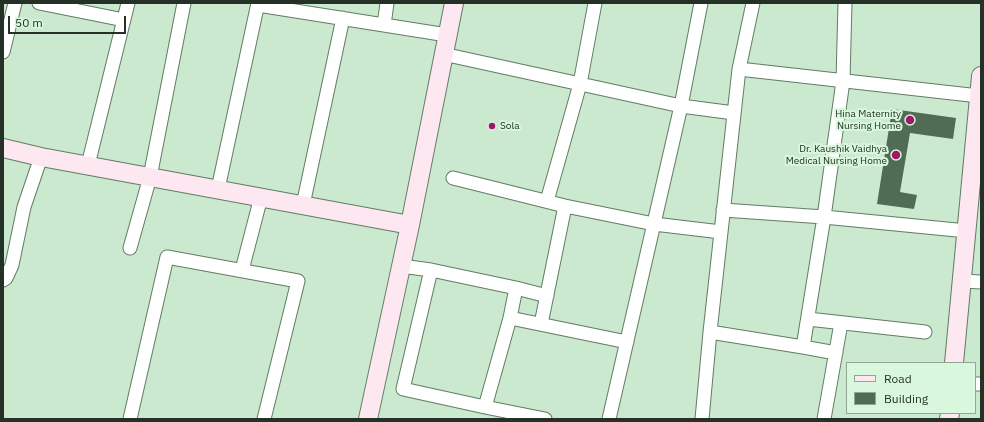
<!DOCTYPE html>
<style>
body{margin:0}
#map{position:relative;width:984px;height:422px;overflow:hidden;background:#cbe9cf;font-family:"IBM Plex Sans",sans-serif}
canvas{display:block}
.frame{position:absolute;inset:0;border:4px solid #253026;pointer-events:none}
.legend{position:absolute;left:846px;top:362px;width:130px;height:52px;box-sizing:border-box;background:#d8f7dc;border:1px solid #90a793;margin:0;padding:5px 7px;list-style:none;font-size:12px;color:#253026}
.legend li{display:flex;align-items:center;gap:8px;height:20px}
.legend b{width:20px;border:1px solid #90a793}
.scale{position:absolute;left:8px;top:16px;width:118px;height:18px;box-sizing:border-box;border:2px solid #253026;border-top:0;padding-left:5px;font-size:12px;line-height:14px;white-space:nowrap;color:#253026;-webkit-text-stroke:3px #d8f7dc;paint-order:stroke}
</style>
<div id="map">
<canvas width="984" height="422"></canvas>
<div class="frame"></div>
<ul class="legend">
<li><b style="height:5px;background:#fde8f1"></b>Road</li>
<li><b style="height:11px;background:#516c55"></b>Building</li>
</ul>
<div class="scale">50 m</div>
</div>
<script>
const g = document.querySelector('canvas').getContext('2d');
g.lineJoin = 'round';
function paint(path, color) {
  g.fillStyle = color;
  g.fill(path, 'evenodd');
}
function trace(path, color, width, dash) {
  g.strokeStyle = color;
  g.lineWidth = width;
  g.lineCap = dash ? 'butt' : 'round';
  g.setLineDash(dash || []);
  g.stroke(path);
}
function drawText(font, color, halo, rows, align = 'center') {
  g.font = font + ' "IBM Plex Sans",sans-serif';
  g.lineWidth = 4;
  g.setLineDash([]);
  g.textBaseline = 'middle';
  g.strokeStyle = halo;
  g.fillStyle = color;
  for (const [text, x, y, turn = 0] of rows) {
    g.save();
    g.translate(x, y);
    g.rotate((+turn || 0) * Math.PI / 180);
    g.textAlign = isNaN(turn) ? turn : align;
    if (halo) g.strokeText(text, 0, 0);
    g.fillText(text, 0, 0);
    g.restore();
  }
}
paint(new Path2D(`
 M892 109 956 118 953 139 910 133 900 192 917 195 914 209 877 204Z`), '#516c55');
const street = new Path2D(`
 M39 3 124 20
 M258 5 447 35
 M384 25 387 3
 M3 52 15 3
 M443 54 681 106 734 113
 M739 69 979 96
 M88 165 128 3
 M453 178 565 206 654 224 721 232
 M218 189 258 3
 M547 201 580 84 595 3
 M303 205 343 18
 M723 210 824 217 967 231
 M130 248 150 177 184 3
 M401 266 431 270
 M242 270 261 197
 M431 270 516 288 510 318 485 407 403 389Z
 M3 280 6 278 12 265 24 207 41 157
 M962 281 981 282
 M516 288 547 296
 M510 318 627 342
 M808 319 925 332
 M541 324 565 206
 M710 332 803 347 836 353
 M803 347 824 217 843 81 845 3
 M975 384H981
 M485 407 545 419
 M130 419 167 257 298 281 264 419
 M609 419 681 106 701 3
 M702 419 710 332 739 69 753 3
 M824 419 841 323`);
const secondary = new Path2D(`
 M3 148 41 157 410 225
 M954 363 981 76
 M368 419 410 225 454 3
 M949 419 950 413`);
trace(street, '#617c64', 15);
trace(secondary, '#617c64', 20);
trace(street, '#fff', 13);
trace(secondary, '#fde8f1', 18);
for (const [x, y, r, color] of [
 [910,120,5,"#9f1867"],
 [492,126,4,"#9f1867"],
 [896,155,5,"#9f1867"]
]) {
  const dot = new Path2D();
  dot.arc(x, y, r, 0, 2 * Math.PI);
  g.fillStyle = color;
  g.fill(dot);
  trace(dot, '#d8f7dc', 1.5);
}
drawText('10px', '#253026', '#d8f7dc', [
 ["Hina Maternity",901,114],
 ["Nursing Home",901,126],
 ["Sola",500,126,"left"],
 ["Dr. Kaushik Vaidhya",887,149],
 ["Medical Nursing Home",887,161]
], 'right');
</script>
